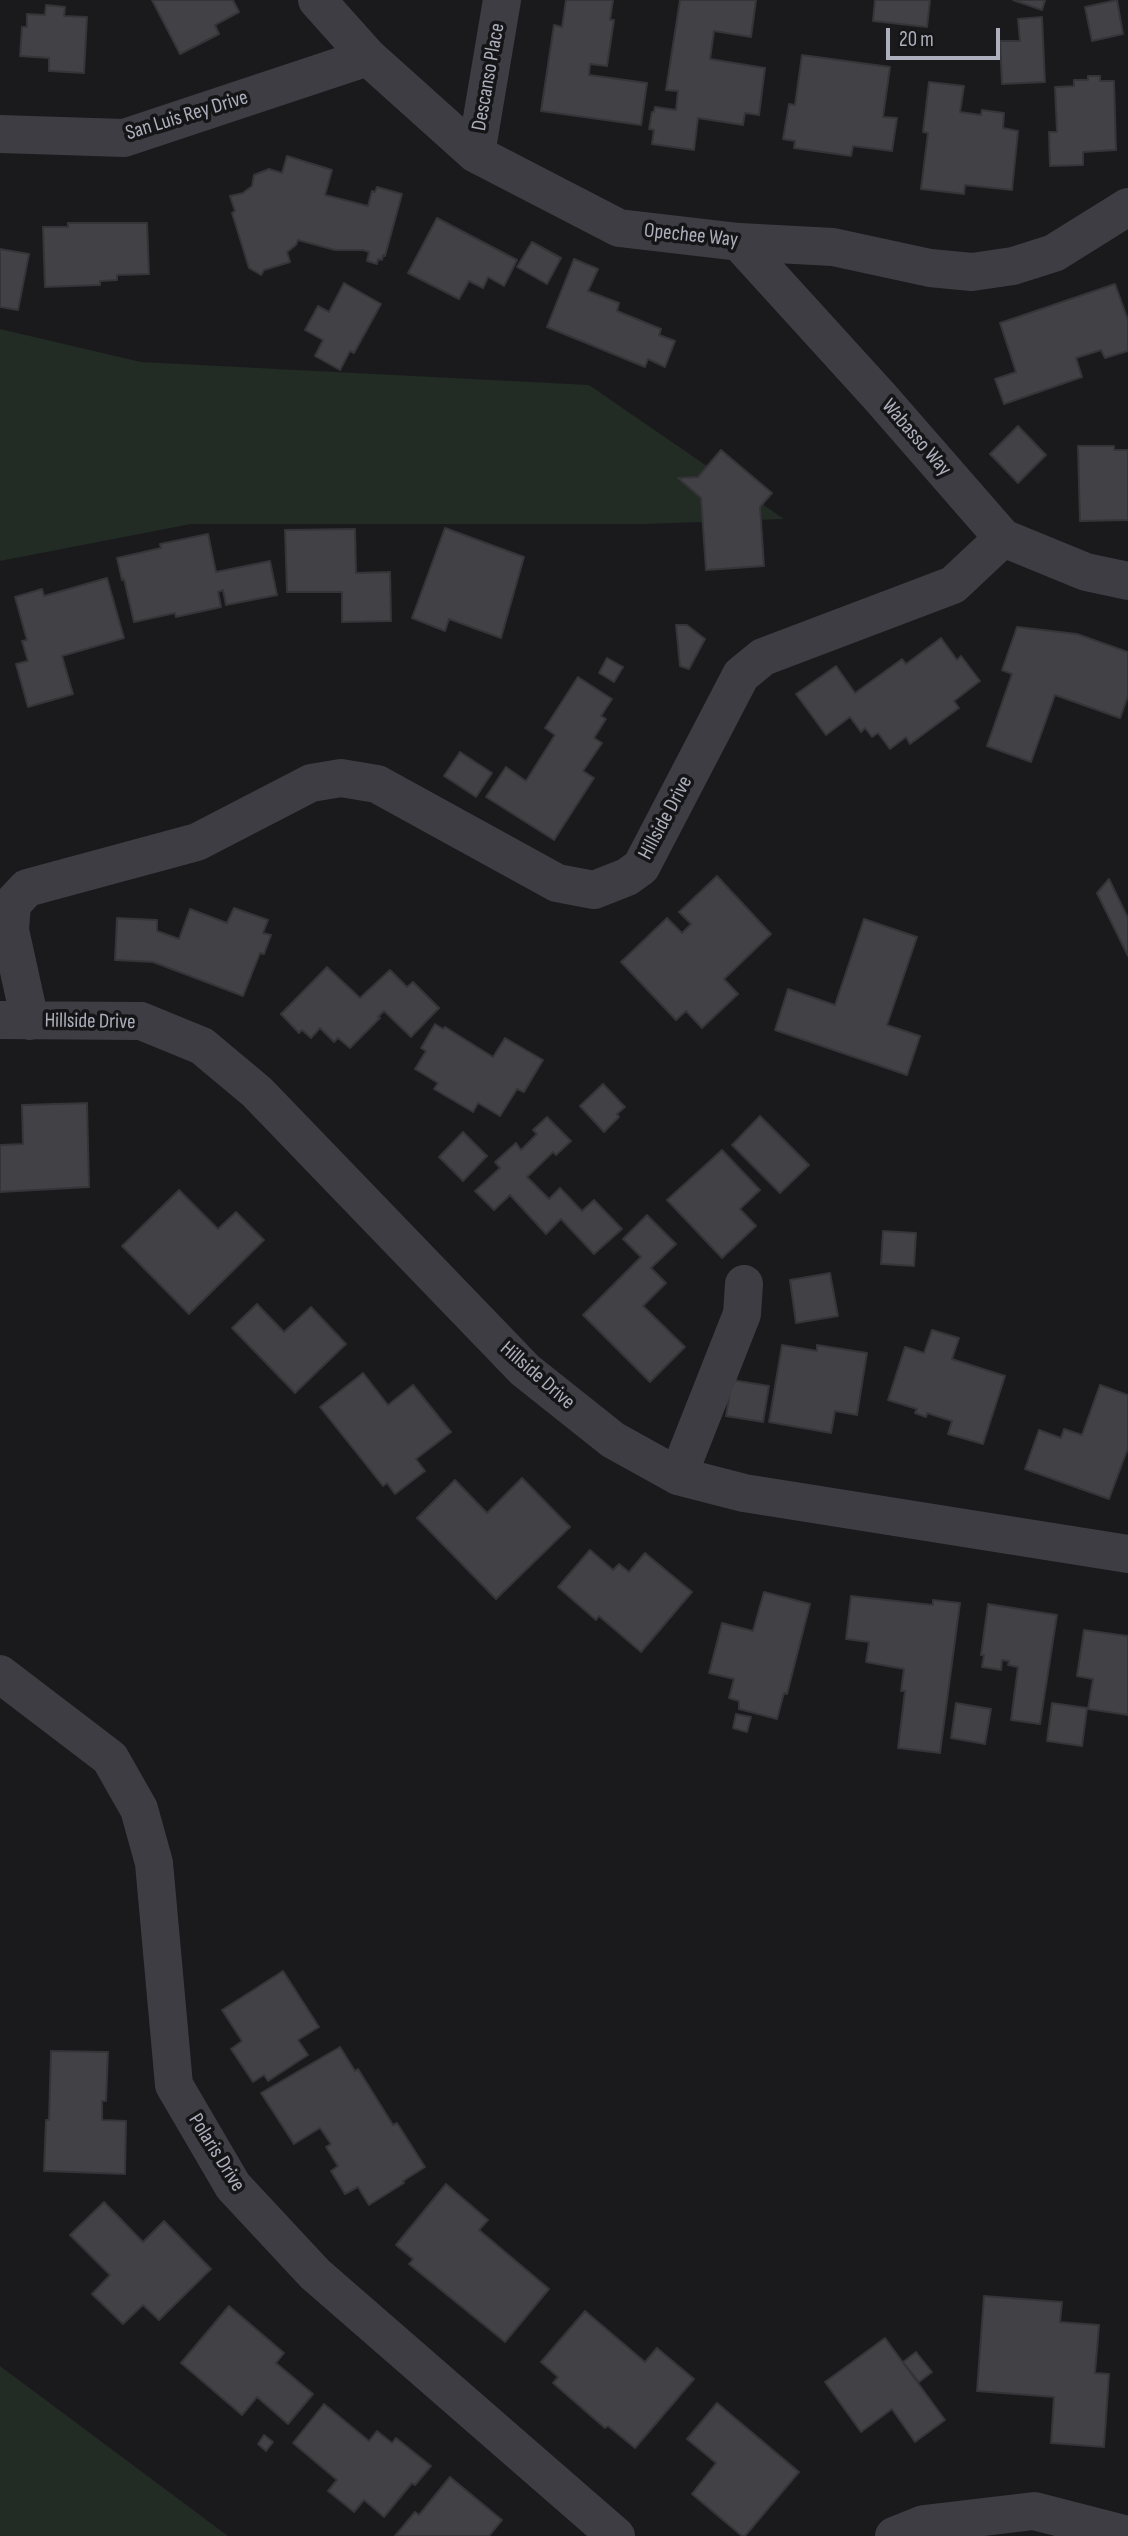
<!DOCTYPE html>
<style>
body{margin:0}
#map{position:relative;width:1128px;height:2536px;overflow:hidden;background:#1a1a1c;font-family:"Sofia Sans Condensed",sans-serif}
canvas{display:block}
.scale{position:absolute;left:886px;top:28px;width:114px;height:32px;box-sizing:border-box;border:4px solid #adafbc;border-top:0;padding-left:9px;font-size:21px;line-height:24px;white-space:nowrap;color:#adafbc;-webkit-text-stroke:5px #151517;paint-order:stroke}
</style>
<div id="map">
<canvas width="1128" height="2536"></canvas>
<div class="scale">20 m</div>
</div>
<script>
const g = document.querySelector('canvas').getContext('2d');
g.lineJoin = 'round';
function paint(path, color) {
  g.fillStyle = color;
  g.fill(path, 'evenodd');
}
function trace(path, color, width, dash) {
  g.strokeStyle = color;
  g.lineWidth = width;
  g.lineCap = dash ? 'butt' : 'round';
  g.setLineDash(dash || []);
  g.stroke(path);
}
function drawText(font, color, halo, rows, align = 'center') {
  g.font = font + ' "Sofia Sans Condensed",sans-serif';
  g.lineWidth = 7;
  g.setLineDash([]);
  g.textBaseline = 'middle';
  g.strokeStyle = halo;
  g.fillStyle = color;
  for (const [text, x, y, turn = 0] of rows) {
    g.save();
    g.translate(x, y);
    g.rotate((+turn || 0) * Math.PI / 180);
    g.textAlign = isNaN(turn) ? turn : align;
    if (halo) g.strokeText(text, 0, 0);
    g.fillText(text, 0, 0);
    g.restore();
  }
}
paint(new Path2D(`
 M0 329 141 362 589 385 784 519 645 524H191L0 561Z
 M0 2366 228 2536H0Z`), '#222b24');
const building = new Path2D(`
 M152 0H233L239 12 215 25 219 34 180 54Z
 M566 0H613L610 20H614L607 66 590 64 589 75 647 83 641 125 541 111 554 25 562 27Z
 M680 0H756L751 37 714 31 710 59 765 68 759 115 745 113 743 125 698 118 694 150 652 144 654 130 649 129 652 112H654L655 107 676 110 678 91 666 90Z
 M875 0H930L927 27 873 21Z
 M1013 0H1045L1042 10Z
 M1117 0 1123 34 1092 41 1085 7Z
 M46 5 65 7 64 16 87 17 84 73 49 71V58L20 56 22 27H27V14L45 15Z
 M1042 17 1045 82 1002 84 1000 41H1020L1018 19Z
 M802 55 890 67 883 117 897 118 892 151 853 146 851 156 794 148 795 141 783 139 789 104 795 105Z
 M1088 76H1100V81H1114L1116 150 1083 152V165L1050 166 1049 132H1057L1055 87 1074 86V80H1088Z
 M929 82 964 86 960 112 981 115 982 110 1004 113 1003 128 1018 131 1012 190 965 185 964 194 921 189 928 133 923 132Z
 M287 156 332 170 325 195 368 206 372 191 375 192 377 187 402 194 385 256 383 255 382 260 378 259 377 264 367 261 369 252 363 250H335L298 240 296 245 287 252 290 262 264 270 261 275 249 268 232 213 235 211 230 196 243 193 252 186 254 175 269 169 282 173Z
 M437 218 517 260 504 286 488 277 483 288 469 281 459 299 408 273Z
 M68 223H147L149 274 117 275V280L100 281V285L45 287 43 227H68Z
 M532 242 561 258 547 284 517 267Z
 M0 249 29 254 18 310 0 307Z
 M574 259 598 269 588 291 619 303 617 311 661 329 659 335 675 341 665 367 648 359 645 367 547 327Z
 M344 283 381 304 354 353 350 351 340 370 315 356 323 340 305 330 318 306 329 312Z
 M1115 284 1128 320V351L1105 358 1101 350 1076 358 1082 377 1004 404 995 379 1016 372 1000 323Z
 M1018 426 1046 455 1018 483 990 454Z
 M1078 446H1114V450H1128V520L1080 521Z
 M721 450 772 493 760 507 764 566 706 570 701 498 678 478 698 477Z
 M445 528 524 557 501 638 449 619 445 631 412 618Z
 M355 529 356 573 390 572 391 621 342 622V592H287L285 530Z
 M208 534 216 572 270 561 277 595 226 605 223 590 218 592 221 607 176 617 175 613 134 622 124 579 122 580 117 558 161 548 160 544Z
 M107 578 124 638 62 656 73 694 28 707 16 664 28 661 22 641 27 640 15 597 42 589 44 596Z
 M676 625H687L705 639 689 669 680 666Z
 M1017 627 1077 634 1128 652V696L1120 718 1055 695 1031 762 987 746 1012 674 1002 670Z
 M941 638 957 660 961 656 980 681 954 701 959 708 910 744 906 737 890 749 878 733 872 737 865 728 861 732 850 717 826 735 796 694 836 666 855 693 902 659 906 664Z
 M607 658 623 667 614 682 599 673Z
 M578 677 612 699 601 716 606 719 594 738 602 743 583 771 594 778 554 840 486 797 506 767 526 781 555 735 545 728Z
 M460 752 492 773 476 797 444 776Z
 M717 876 771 934 724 979 738 994 702 1028 686 1011 676 1020 621 962 667 918 682 933 691 924 679 912Z
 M1109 879 1128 918V956L1097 893Z
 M234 908 268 920 263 933 271 935 264 954 260 953 243 996 153 962 115 960 117 918 157 920V931L179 939 190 909 227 923Z
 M864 919 917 937 887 1025 920 1036 907 1075 775 1030 788 989 835 1005Z
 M327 967 360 998 390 970 407 987 413 982 439 1008 411 1037 384 1011 378 1017 380 1018 350 1048 338 1038 334 1042 320 1028 311 1038 302 1030 299 1033 281 1014Z
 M435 1024 443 1029 445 1027 493 1057 505 1038 543 1060 524 1092 517 1089 500 1116 478 1103 473 1112 434 1089 438 1083 415 1069 426 1051 421 1048Z
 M603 1084 625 1107 617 1114 619 1117 604 1132 580 1106Z
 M87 1103 89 1187 0 1192V1145L23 1144 22 1105Z
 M760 1116 809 1165 780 1193 732 1145Z
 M547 1117 571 1141 556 1155 553 1152 527 1177 549 1199 560 1188 582 1211 594 1200 622 1229 594 1254 561 1219 546 1234 510 1195 494 1210 475 1191 500 1168 495 1162 516 1143 521 1150 537 1134 533 1130Z
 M463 1132 487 1156 463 1181 439 1157Z
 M722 1150 760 1190 740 1209 756 1226 722 1258 667 1200Z
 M179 1190 218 1229 236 1212 264 1240 189 1314 122 1246Z
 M647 1215 676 1244 651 1268 666 1283 643 1306 685 1347 650 1382 583 1315 641 1257 623 1239Z
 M883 1231 916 1233 914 1266 881 1264Z
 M830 1273 838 1316 796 1323 790 1280Z
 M257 1304 284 1332 311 1307 346 1344 295 1393 232 1328Z
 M932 1330 959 1338 952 1359 1005 1376 983 1444 948 1434 952 1421 927 1413 926 1417 915 1413 917 1409 888 1400 905 1347 924 1353Z
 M782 1345 817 1351V1345L867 1353 857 1415 835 1411 831 1433 769 1422Z
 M363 1373 388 1405 413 1385 451 1432 416 1459 425 1471 395 1494 387 1483 383 1486 320 1407Z
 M732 1380 769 1386 763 1422 726 1416Z
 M1100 1385 1128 1395V1448L1109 1499 1025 1469 1039 1430 1061 1438 1064 1429 1082 1435Z
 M522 1478 570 1527 496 1599 417 1518 455 1480 487 1513Z
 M590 1550 613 1570 619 1564 629 1572 645 1553 692 1592 641 1652 599 1616 596 1620 558 1587Z
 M764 1592 810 1604 787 1694 784 1693 777 1719 739 1709V1701L729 1698 734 1679 709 1673 722 1623 753 1631Z
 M851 1596 933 1605V1600L960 1603 940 1753 898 1748 905 1691H901L904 1669 866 1662 869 1642 846 1639Z
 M988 1604 1057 1615 1040 1724 1011 1720 1018 1667 1008 1665 1009 1661 1002 1660 1001 1670 982 1667 984 1655H981Z
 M1084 1630 1128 1636V1715L1088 1709 1093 1679 1077 1676Z
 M956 1703 991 1709 985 1744 951 1738Z
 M1052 1703 1087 1708 1082 1746 1047 1741Z
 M736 1714 751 1717 747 1732 733 1728Z
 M283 1971 319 2027 298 2040 308 2055 268 2081 264 2075 253 2082 231 2049 242 2041 222 2010Z
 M340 2047 355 2071 358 2069 393 2125 397 2123 425 2167 403 2181 404 2183 369 2205 358 2187 345 2194 331 2171 338 2166 326 2147 331 2144 320 2128 294 2144 261 2093Z
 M51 2051 108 2052 106 2101H102V2120L126 2121 125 2174 44 2171 46 2120H49Z
 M446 2184 488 2220 479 2230 549 2289 505 2342 409 2264 413 2259 396 2245Z
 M104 2202 143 2242 164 2221 211 2269 159 2320 143 2305 123 2324 92 2294 110 2275 70 2235Z
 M984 2296 1062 2302 1060 2322 1099 2325 1095 2373 1109 2374 1104 2447 1051 2443 1054 2397 977 2391Z
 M229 2306 284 2353 276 2363 313 2394 288 2424 257 2397 242 2415 181 2363Z
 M585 2311 645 2362 657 2348 694 2379 635 2448 608 2426 605 2428 553 2383 558 2377 541 2362Z
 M885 2338 945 2420 915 2442 892 2409 861 2432 825 2382Z
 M916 2352 932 2372 919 2382 903 2362Z
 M717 2403 799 2472 745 2536H742L692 2494 716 2463 687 2439Z
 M324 2404 369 2441 377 2431 392 2443 396 2438 431 2466 415 2485 412 2483 384 2517 364 2500 354 2512 328 2491 337 2480 293 2443Z
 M264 2435 273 2442 266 2451 258 2444Z
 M450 2477 502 2520 489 2536H395L415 2512 419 2515Z`);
paint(building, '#424246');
trace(building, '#353438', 2);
trace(new Path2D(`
 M317 0 368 57 476 154 619 228 739 242 833 247 930 268 972 272 1013 266 1054 253 1128 207
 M0 134 124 138 368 57
 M476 154 502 0
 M739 242 880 397 1003 538 1086 572 1128 581
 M0 1020 141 1021 202 1046 257 1092 525 1370 613 1440 678 1476 744 1493 1128 1554
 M30 1021 10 930 12 904 27 888 197 842 311 783 341 778 377 784 557 883 594 890 627 877 641 867 741 675 763 657 953 585 1003 538
 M678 1476 742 1314 744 1284
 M0 1674 110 1758 139 1809 154 1863 174 2085 233 2186 315 2274 616 2536
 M894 2536 924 2524 1034 2511 1128 2535`), '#3d3d43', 38);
drawText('21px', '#adafbc', '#151517', [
 ["Descanso Place",489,77,-80],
 ["San Luis Rey Drive",187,116,-17],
 ["Opechee Way",691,236,6],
 ["Wabasso Way",916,438,49],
 ["Hillside Drive",666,818,-62],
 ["Hillside Drive",90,1022,1],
 ["Hillside Drive",537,1376,41],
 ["Polaris Drive",216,2153,58]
]);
</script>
